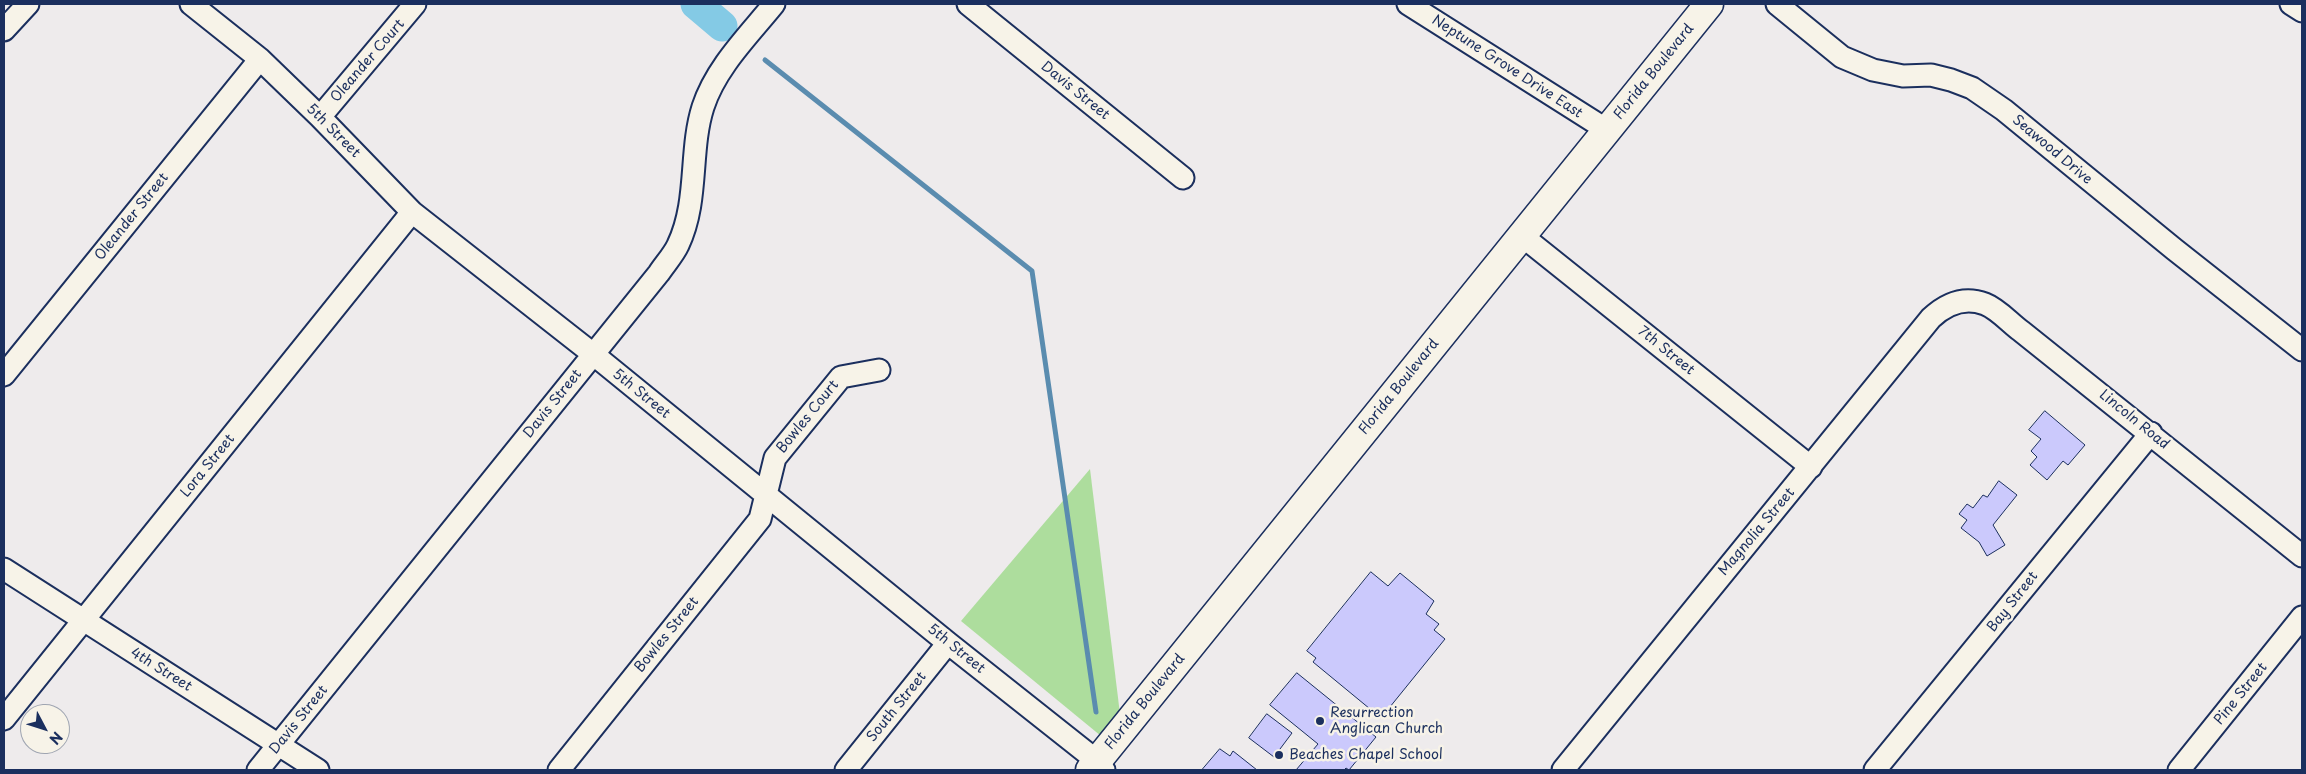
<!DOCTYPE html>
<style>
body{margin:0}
#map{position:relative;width:2306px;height:774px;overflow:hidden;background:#eeebec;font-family:"Playpen Sans",sans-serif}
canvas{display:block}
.frame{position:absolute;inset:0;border:5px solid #1b2f5e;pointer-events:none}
.north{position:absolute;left:20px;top:704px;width:50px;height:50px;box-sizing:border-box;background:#f7f3e8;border:1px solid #9fa5b1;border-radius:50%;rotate:130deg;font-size:14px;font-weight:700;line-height:20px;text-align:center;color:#1b2f5e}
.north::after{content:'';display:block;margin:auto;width:18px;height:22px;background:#1b2f5e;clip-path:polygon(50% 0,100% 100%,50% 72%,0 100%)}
</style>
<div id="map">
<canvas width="2306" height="774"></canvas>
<div class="frame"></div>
<div class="north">N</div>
</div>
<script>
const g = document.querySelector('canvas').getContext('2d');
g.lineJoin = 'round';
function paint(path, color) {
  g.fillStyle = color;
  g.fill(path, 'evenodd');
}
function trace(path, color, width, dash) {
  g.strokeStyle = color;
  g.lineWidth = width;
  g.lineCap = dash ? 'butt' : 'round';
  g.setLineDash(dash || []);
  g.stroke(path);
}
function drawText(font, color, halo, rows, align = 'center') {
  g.font = font + ' "Playpen Sans",sans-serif';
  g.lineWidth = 5;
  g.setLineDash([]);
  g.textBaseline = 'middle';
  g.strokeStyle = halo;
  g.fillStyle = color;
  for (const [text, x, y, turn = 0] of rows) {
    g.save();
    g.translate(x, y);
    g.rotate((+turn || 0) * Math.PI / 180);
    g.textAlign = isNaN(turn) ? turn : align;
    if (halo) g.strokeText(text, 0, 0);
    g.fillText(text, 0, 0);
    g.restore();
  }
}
paint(new Path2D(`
 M1090 469 1120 714 1101 736 961 621Z`), '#addd9d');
trace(new Path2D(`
 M765 60 1032 271 1096 712`), '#5a8caf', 5);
trace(new Path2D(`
 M696 4 722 26`), '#84cae5', 31);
const building = new Path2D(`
 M2045 411 2085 445 2068 465 2063 461 2047 480 2030 465 2037 457 2031 451 2041 439 2029 430Z
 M1999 481 2017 495 1993 525 2005 545 1987 556 1979 542 1961 528 1967 520 1959 514 1967 504 1973 508 1983 495 1987 497Z
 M1371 572 1388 586 1400 573 1434 601 1426 614 1439 624 1434 630 1445 639 1381 718 1313 662 1316 658 1307 651Z
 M1297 673 1376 737 1349 770 1346 768 1344 770H1296L1318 744 1270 705Z
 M1267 714 1292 733 1274 757 1249 738Z
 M1220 749 1230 756 1233 751 1257 770H1202Z`);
paint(building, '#cbc9fc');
trace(building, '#1b2f5e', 1);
const street = new Path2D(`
 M191 4 260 59 320 117 412 212 593 354 948 643 1097 761 1104 770
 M968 4 1183 178
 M1408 4 1607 130
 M1777 4 1842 57 1873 70 1903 76 1931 75 1951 80 1972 88 2004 110 2174 249 2302 350
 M2291 4 2302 11
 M4 30 28 4
 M320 117 415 4
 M1521 235 1811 467
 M4 375 260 59
 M4 569 318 770
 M4 719 412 212
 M258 770 659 273C665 264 674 254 678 245 699 201 689 151 703 107 716 67 749 35 774 4
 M559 770 760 519 775 458 841 377 879 370
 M846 770 948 643
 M1563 770 1931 318C1946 304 1964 296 1985 304 1998 309 2010 323 2021 331L2302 556
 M1875 770 2151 433
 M2179 770 2302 617`);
const secondary = new Path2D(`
 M1090 770 1709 4`);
trace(street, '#1b2f5e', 25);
trace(secondary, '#1b2f5e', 31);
trace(street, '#f7f3e8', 21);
trace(secondary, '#f7f3e8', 28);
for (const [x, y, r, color] of [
 [1320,721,5,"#1b2f5e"],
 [1279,755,5,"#1b2f5e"]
]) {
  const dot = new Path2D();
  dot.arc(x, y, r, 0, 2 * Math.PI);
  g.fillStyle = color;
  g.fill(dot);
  trace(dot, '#f7f3e8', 2);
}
drawText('14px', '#1b2f5e', '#f7f3e8', [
 ["Oleander Court",368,61,-49],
 ["Neptune Grove Drive East",1507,67,33],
 ["Florida Boulevard",1654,72,-51],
 ["Davis Street",1075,91,39],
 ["5th Street",333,131,45],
 ["Seawood Drive",2052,150,40],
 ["Oleander Street",132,217,-51],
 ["7th Street",1666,351,39],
 ["Florida Boulevard",1399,387,-51],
 ["5th Street",641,394,39],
 ["Davis Street",553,404,-51],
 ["Bowles Court",808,417,-51],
 ["Lincoln Road",2134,420,39],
 ["Lora Street",208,466,-51],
 ["Magnolia Street",1757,532,-50],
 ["Bay Street",2013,602,-52],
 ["Bowles Street",667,635,-51],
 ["5th Street",956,649,39],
 ["4th Street",161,670,32],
 ["Pine Street",2241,694,-51],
 ["Florida Boulevard",1145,702,-51],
 ["South Street",897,707,-51],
 ["Davis Street",299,720,-51]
]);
drawText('14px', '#1b2f5e', '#f7f3e8', [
 ["Resurrection",1330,713],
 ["Anglican Church",1330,729],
 ["Beaches Chapel School",1289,755]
], 'left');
</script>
